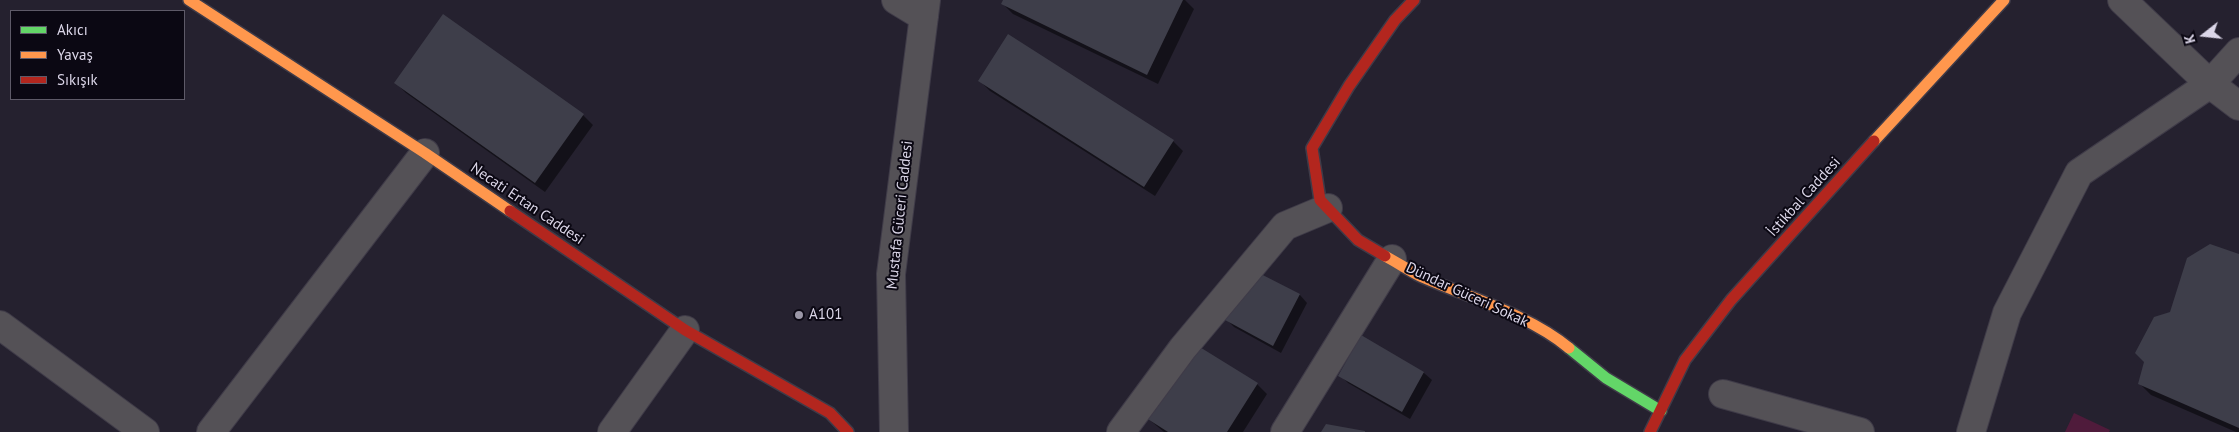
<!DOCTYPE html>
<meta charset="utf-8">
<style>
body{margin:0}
#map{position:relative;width:2239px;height:432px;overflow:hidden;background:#25212f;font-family:"PT Sans",sans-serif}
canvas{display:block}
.legend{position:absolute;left:10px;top:10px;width:175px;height:90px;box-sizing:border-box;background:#0b0813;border:1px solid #5e5a68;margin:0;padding:6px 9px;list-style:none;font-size:15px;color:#dbd6e8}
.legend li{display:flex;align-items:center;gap:10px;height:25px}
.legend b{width:25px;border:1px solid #5e5a68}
.north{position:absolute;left:2179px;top:10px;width:50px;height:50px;-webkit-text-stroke:4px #0b0813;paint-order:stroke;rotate:254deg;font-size:14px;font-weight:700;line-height:20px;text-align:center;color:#dbd6e8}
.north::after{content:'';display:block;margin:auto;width:18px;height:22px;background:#dbd6e8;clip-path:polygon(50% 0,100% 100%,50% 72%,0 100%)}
</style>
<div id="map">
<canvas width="2239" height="432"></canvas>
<ul class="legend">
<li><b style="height:6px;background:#63d668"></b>Akıcı</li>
<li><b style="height:6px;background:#ff974d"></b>Yavaş</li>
<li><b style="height:6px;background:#b3261e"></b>Sıkışık</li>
</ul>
<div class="north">K</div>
</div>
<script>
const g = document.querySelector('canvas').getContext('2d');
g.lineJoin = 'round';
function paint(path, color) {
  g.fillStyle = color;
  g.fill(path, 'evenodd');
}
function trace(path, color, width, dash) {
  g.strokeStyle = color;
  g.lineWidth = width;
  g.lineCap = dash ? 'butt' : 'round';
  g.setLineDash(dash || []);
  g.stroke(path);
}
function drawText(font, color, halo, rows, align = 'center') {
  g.font = font + ' "PT Sans",sans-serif';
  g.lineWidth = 4;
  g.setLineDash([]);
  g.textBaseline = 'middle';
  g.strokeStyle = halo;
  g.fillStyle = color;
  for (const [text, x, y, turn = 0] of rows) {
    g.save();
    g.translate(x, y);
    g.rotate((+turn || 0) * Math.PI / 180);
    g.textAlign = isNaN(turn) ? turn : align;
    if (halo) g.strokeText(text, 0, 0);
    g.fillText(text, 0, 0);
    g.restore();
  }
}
paint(new Path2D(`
 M2074 413 2110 430 2109 432H2065Z`), '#4f1b3b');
paint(new Path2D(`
 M1004 0H1185L1194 9 1158 84 1013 14 1003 4Z
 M980 81 1173 141 1183 151 1155 196 990 91Z
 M396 83 583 115 593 125 545 192 406 93Z
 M2239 255V432H2236L2151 395 2140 384 2171 313Z
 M1252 270 1300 295 1307 303 1281 353 1234 327 1226 319Z
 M1362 337 1424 373 1432 380 1410 419 1348 383 1340 375Z
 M1257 384 1267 394 1243 432H1164L1145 416Z`), '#0007');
paint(new Path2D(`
 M1003 0H1183L1147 75 1001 4Z
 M443 14 584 114 535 183 394 83Z
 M1008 34 1174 140 1144 187 978 81Z
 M2210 244 2239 254V428L2138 384 2144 362 2135 353 2154 317 2170 312 2187 258Z
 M1251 269 1300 294 1273 346 1225 320Z
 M1361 335 1424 372 1402 412 1338 376Z
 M1190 341 1258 383 1227 432H1168L1143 416Z
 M1326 424 1365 431V432H1321Z`), '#3e3e4a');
const street = new Path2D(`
 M896 0 924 17
 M2122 0 2210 84 2239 106
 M0 325 145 432
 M1723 394 1860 432
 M211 432 425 153
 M612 432 685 330
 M894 432 891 274 926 0
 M1121 432 1183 348 1285 226 1328 208
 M1285 432 1392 259
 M1971 432 2007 313 2079 173 2210 84 2239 52`);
const fast = new Path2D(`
 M1569 348 1606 378 1661 411`);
const slow = new Path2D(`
 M189 0 425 153 510 211
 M1874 141 2004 0
 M1385 256C1396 262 1407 269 1418 275 1467 297 1528 314 1569 348`);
const jam = new Path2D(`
 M510 211 685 330 830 413 848 432
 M1385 256 1358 240 1320 200 1312 148 1349 86 1395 20 1414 0
 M1650 432 1685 360 1731 300 1874 141`);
trace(street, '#3f3b48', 30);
trace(fast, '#3f3b48', 14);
trace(slow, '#3f3b48', 14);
trace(jam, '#3f3b48', 14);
trace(street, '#545156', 28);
trace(fast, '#63d668', 11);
trace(slow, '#ff974d', 11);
trace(jam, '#b3261e', 11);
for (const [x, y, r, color] of [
 [799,315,5,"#9b97a7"]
]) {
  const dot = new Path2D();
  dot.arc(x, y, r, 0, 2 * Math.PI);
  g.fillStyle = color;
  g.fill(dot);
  trace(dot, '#0b0813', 2);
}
drawText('15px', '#dbd6e8', '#0b0813', [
 ["İstikbal Caddesi",1804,197,-48],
 ["Necati Ertan Caddesi",527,204,34],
 ["Mustafa Güceri Caddesi",900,215,-84],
 ["Dündar Güceri Sokak",1467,295,25]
]);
drawText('15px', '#dbd6e8', '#0b0813', [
 ["A101",809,315]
], 'left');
</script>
